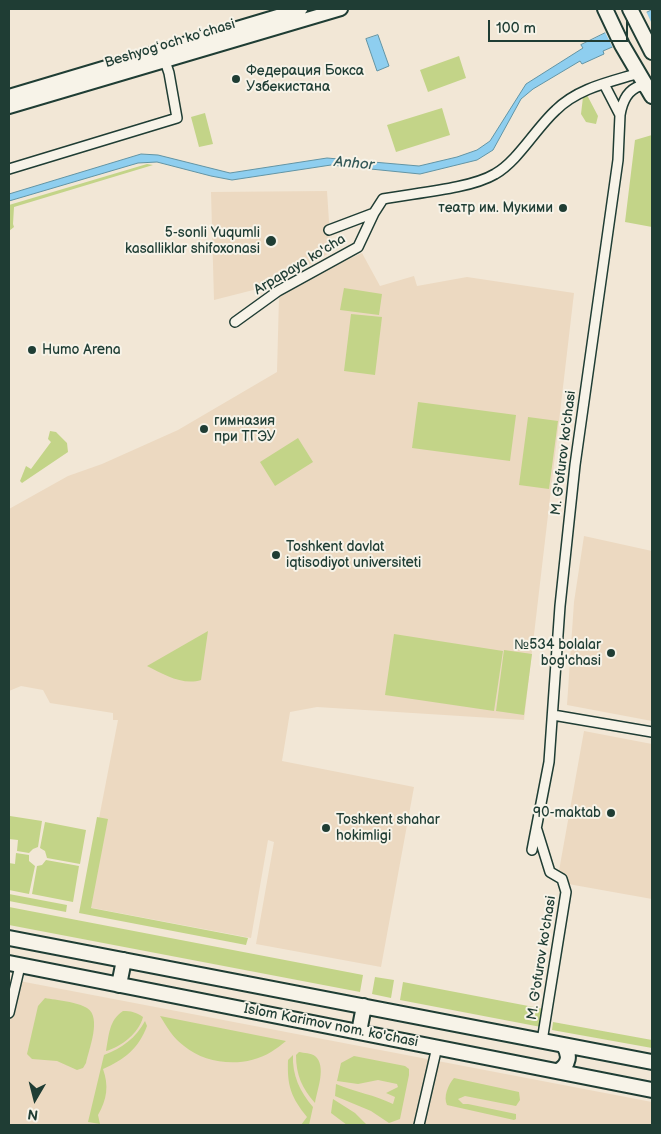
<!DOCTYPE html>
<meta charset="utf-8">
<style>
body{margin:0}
#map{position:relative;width:661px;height:1134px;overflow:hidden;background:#f2e7d6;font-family:"Balsamiq Sans",sans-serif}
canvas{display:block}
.frame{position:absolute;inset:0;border:10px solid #1f3d34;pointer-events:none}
.north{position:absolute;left:10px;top:1074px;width:50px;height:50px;-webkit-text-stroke:4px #f7f3e8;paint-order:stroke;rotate:188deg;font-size:14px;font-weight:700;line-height:20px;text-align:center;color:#1f3d34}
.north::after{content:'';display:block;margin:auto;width:18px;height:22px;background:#1f3d34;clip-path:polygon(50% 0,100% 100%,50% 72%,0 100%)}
.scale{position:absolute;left:488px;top:20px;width:140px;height:22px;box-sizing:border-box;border:2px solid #1f3d34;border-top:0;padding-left:6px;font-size:15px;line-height:18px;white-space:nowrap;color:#1f3d34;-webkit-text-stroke:4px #f7f3e8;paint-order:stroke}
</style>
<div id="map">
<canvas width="661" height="1134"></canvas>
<div class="frame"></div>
<div class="north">N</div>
<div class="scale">100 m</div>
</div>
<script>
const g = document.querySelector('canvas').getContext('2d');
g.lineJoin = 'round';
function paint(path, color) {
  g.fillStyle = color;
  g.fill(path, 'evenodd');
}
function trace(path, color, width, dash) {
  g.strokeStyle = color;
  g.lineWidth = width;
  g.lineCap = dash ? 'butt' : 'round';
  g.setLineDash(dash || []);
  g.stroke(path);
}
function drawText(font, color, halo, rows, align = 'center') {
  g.font = font + ' "Balsamiq Sans",sans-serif';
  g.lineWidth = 4;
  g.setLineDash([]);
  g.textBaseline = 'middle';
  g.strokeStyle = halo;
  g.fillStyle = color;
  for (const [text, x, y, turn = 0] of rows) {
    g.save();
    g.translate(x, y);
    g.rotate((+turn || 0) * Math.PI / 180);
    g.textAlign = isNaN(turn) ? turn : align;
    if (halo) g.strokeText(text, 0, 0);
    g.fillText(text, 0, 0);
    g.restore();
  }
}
paint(new Path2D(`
 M327 191 331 252 273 285 214 300 211 192Z
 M362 253 380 286 414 276 417 286 467 277 574 293 524 720 317 707 290 712 282 761 414 787 381 967 256 944 274 842 268 840 251 938 82 906 118 720H113V713L50 703 43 690 21 686 9 691V509L68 476 102 464 178 430 277 372 279 297 324 270Z
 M584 536 652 551V721L567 705 574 602Z
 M584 731 652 744V899L557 882Z
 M9 979 652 1102V1125H9Z`), '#ecd9c1');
paint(new Path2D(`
 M459 56 466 78 428 92 420 70Z
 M587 95 598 116 596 124 586 122 581 114 583 97Z
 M442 108 450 135 396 152 387 125Z
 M205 113 213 144 199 147 191 117Z
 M652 135V227L625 222 635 140Z
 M147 164 153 165 14 207 13 224 14 227 9 231V205Z
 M344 288 382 294 379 315 340 310Z
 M351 314 382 317 375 375 344 371Z
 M418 402 516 415 510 461 412 448Z
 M528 417 558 421 549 489 519 485Z
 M50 431 56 432 67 443 68 452 22 483 20 481 26 466 31 469 51 442 48 439Z
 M298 438 313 462 275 486 260 462Z
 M208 631 201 680C183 686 163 674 147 666Z
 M394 634 503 651 494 711 385 695Z
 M504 650 532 654 524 715 496 711Z
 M10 816 42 821 38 847 33 849 29 853 17 851 18 840 9 839Z
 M97 817 108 819 91 908 248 938 246 945 79 913Z
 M45 822 86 830 80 864 47 858 45 851 40 848Z
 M16 853 29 855V861L35 866 29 894 9 890V863L15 864Z
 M46 860 79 866 73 902 32 894 37 866 42 865Z
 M9 894 67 905 66 912 9 901Z
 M9 907 363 975 360 992 9 925Z
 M375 977 394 980 391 998 372 994Z
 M403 982 544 1009 541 1027 400 1000Z
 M45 998C56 1000 78 1002 87 1008 102 1017 89 1049 86 1063L83 1068 77 1070 57 1061 32 1059 27 1054 38 1006Z
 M123 1011C131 1011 136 1012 143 1017 139 1033 121 1047 106 1051 109 1035 109 1020 123 1011Z
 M160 1016 286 1041C281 1045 276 1049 271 1052 245 1068 207 1065 184 1046 173 1038 167 1027 160 1016Z
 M145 1021 147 1026C139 1048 124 1060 103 1069 109 1086 107 1099 98 1115L100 1124 88 1122 104 1055C122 1048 136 1038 145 1021Z
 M553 1022 652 1040V1048L552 1030Z
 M299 1052C304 1053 311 1053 315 1056 327 1066 317 1090 315 1103 302 1088 296 1075 296 1055Z
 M293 1055C292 1075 300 1092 313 1107L309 1125H301L307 1117C291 1097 287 1086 288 1060Z
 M354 1056 405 1066 409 1069V1075L400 1119 389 1123 371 1111 335 1096 336 1084C355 1092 375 1095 393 1104L395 1097 386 1093 398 1087 397 1084 378 1080 358 1084 337 1081 341 1063Z
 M454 1078 519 1092 520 1100 516 1106 465 1096 458 1099 463 1104H468L516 1114V1119L514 1120 447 1105C443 1097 448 1085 454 1078Z
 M333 1099 355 1113 367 1125H347L331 1113Z`), '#c3d488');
const water = new Path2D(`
 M652 10V30L603 51 604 54 582 64 580 61 533 89 521 99 493 150 477 160 420 174 331 165 232 180 211 176 157 162 138 163 9 201V194L141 154 158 155 230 173 327 158 419 166 457 157 477 150 490 141 526 84 583 48 581 45Z
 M378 35 389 66 377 71 366 39Z`);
paint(water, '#8eceef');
trace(water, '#6294a4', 1);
paint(new Path2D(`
 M646 11 652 24V31L614 50 605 32Z`), '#f2e7d6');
const minor = new Path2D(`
 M620 115C622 103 627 90 640 86L649 89
 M9 169 177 118 169 73 165 61
 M329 230 374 213
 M235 322 278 291 358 247 374 213 383 199C414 193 470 189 495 174 518 161 536 128 556 110 578 88 610 82 639 73
 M553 715 652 732
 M537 830 550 872 562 879 566 892 542 1041
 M532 850 549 762 560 606 575 465 618 160 620 115 604 84
 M9 1013 20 966
 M419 1125 437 1047`);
const secondary = new Path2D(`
 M9 96 301 9
 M9 107 341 9`);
const primary = new Path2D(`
 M605 9 622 45 652 96
 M630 9 652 52
 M9 938 652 1062
 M9 963 652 1090
 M119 985 124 960
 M359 1032 364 1006
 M558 1071C569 1065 571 1055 563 1045`);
trace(minor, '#1f3d34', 12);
trace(secondary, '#1f3d34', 16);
trace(primary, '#1f3d34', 18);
trace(minor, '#f7f3e8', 9);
trace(secondary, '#f7f3e8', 12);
trace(primary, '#f7f3e8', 14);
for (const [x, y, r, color] of [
 [236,79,5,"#1f3d34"],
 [563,208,5,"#1f3d34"],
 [271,241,6,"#1f3d34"],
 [32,350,5,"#1f3d34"],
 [204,429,5,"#1f3d34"],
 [276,555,5,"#1f3d34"],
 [611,653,5,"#1f3d34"],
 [611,813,5,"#1f3d34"],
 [326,828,5,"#1f3d34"]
]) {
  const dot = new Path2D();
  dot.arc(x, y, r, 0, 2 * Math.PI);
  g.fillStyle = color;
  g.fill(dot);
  trace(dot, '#f7f3e8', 2);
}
drawText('14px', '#1f3d34', '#f7f3e8', [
 ["Beshyogʻoch koʻchasi",170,44,-17],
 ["Arpapaya ko'cha",300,265,-31],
 ["M. G'ofurov ko'chasi",564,453,-83],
 ["M. G'ofurov ko'chasi",542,958,-81],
 ["Islom Karimov nom. ko'chasi",331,1026,11]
]);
drawText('14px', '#1f3d34', '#f7f3e8', [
 ["Федерация Бокса",246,71],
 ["Узбекистана",246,87],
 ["театр им. Мукими",553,208,"right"],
 ["5-sonli Yuqumli",260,233,"right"],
 ["kasalliklar shifoxonasi",260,249,"right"],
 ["Humo Arena",42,350],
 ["гимназия",214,421],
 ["при ТГЭУ",214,437],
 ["Toshkent davlat",286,547],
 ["iqtisodiyot universiteti",286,563],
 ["№534 bolalar",601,645,"right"],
 ["bog'chasi",601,661,"right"],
 ["90-maktab",601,813,"right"],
 ["Toshkent shahar",336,820],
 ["hokimligi",336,836]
], 'left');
drawText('italic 15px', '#355a59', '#f7f3e8', [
 ["Anhor",354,164,5]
]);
</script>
